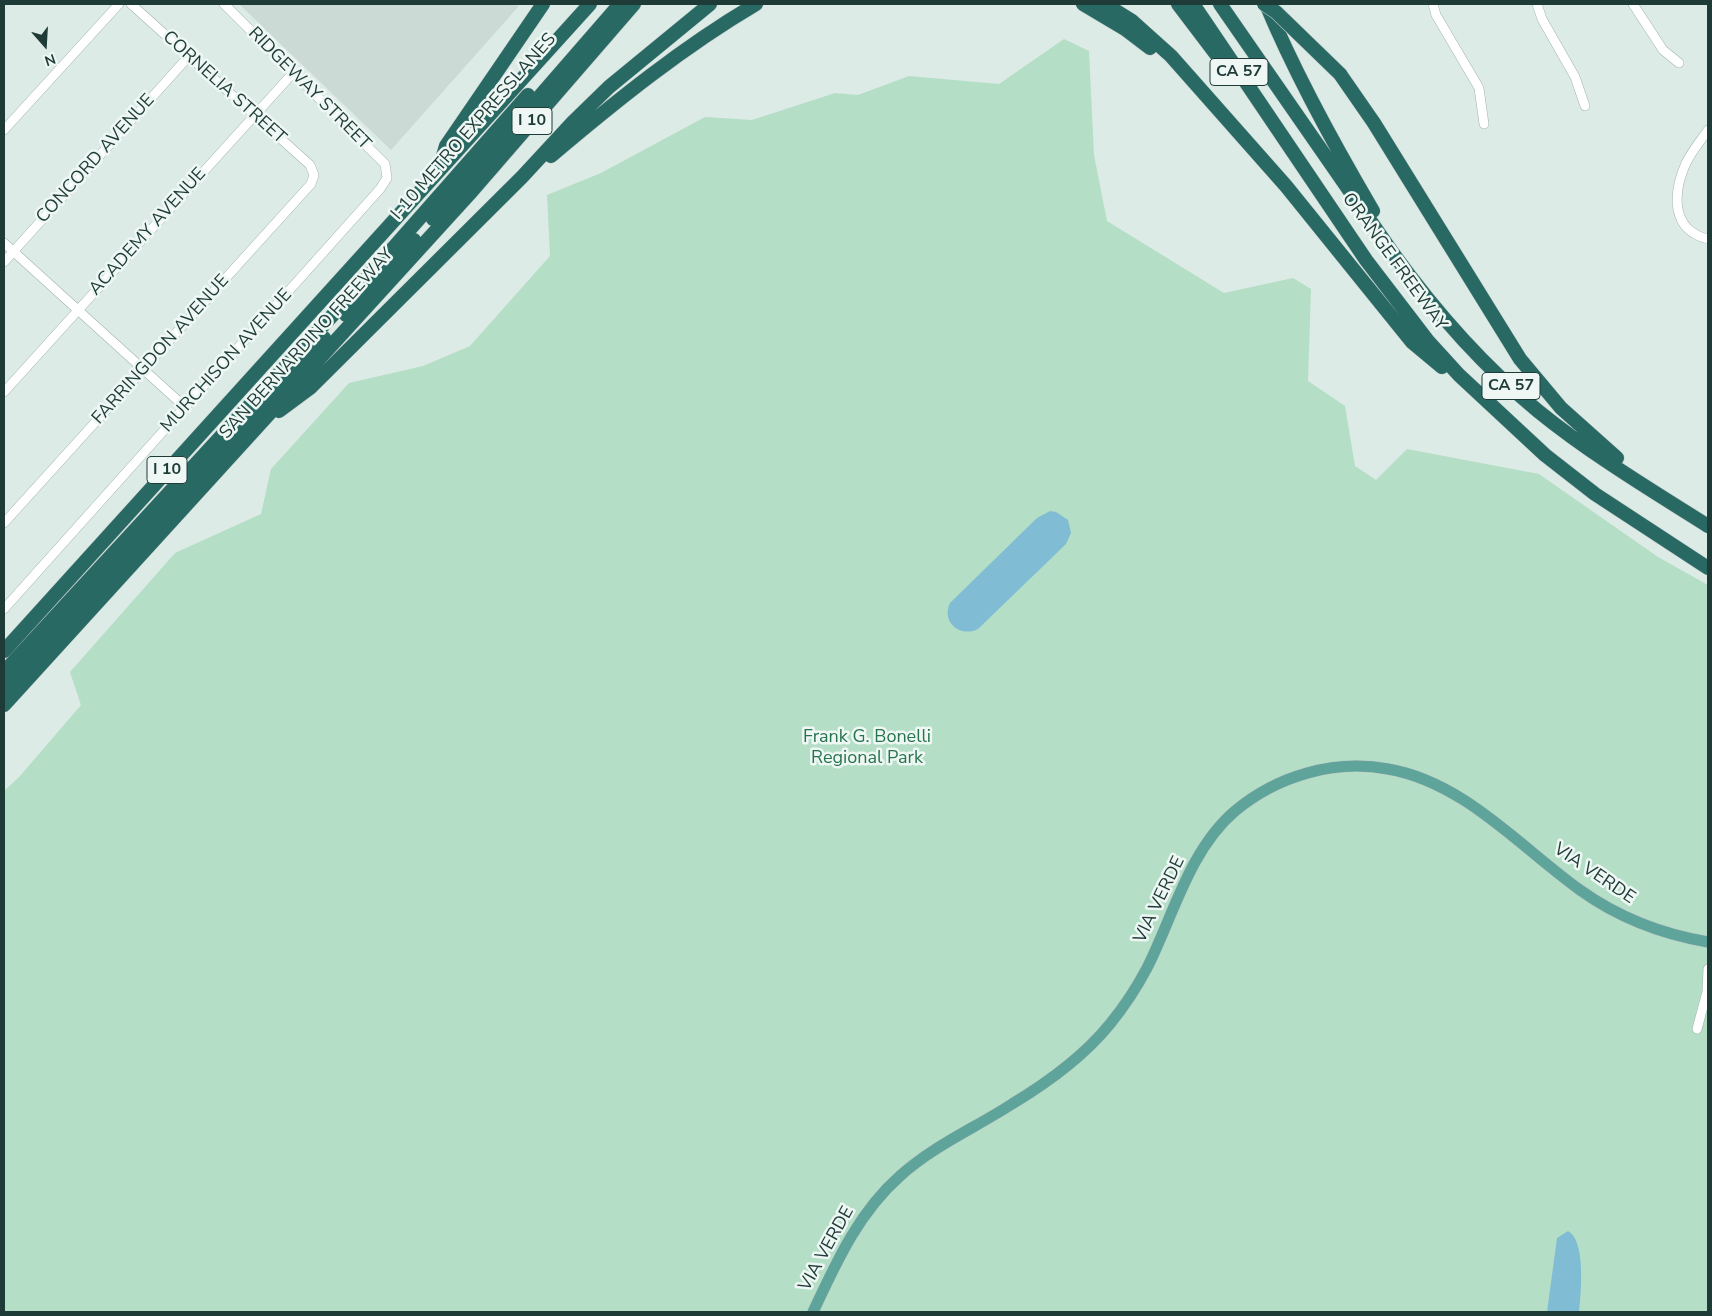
<!DOCTYPE html>
<style>
body{margin:0}
#map{position:relative;width:1712px;height:1316px;overflow:hidden;background:#ddebe6;font-family:"Nunito Sans",sans-serif}
canvas{display:block}
.frame{position:absolute;inset:0;border:5px solid #1e3b37;pointer-events:none}
.north{position:absolute;left:20px;top:20px;width:50px;height:50px;-webkit-text-stroke:4px #eef7f4;paint-order:stroke;rotate:161deg;font-size:14px;font-weight:700;line-height:20px;text-align:center;color:#1e3b37}
.north::after{content:'';display:block;margin:auto;width:18px;height:22px;background:#1e3b37;clip-path:polygon(50% 0,100% 100%,50% 72%,0 100%)}
</style>
<div id="map">
<canvas width="1712" height="1316"></canvas>
<div class="frame"></div>
<div class="north">N</div>
</div>
<script>
const g = document.querySelector('canvas').getContext('2d');
g.lineJoin = 'round';
function paint(path, color) {
  g.fillStyle = color;
  g.fill(path, 'evenodd');
}
function trace(path, color, width, dash) {
  g.strokeStyle = color;
  g.lineWidth = width;
  g.lineCap = dash ? 'butt' : 'round';
  g.setLineDash(dash || []);
  g.stroke(path);
}
function drawText(font, color, halo, rows, align = 'center') {
  g.font = font + ' "Nunito Sans",sans-serif';
  g.lineWidth = 5;
  g.setLineDash([]);
  g.textBaseline = 'middle';
  g.strokeStyle = halo;
  g.fillStyle = color;
  for (const [text, x, y, turn = 0] of rows) {
    g.save();
    g.translate(x, y);
    g.rotate((+turn || 0) * Math.PI / 180);
    g.textAlign = isNaN(turn) ? turn : align;
    if (halo) g.strokeText(text, 0, 0);
    g.fillText(text, 0, 0);
    g.restore();
  }
}
paint(new Path2D(`
 M239 4H508L519 6 391 150Z`), '#ccdad6');
paint(new Path2D(`
 M1064 39 1089 51 1094 155 1107 221 1224 293 1293 278 1311 289 1308 381 1345 406 1355 466 1376 480 1407 449 1539 474 1658 557 1708 585V1312H4V791L20 776 81 705 70 672 175 553 261 514 271 469 349 383 423 366 470 346 550 256 547 195 601 173 705 117 752 120 835 93 858 95 909 76 999 84Z`), '#b4dec5');
paint(new Path2D(`
 M1050 511 1056 512 1068 520 1071 533 1066 544 978 629C960 638 941 622 950 603L1037 518Z
 M1568 1231C1586 1240 1581 1294 1579 1312H1547L1557 1238Z`), '#80bdd5');
const minor = new Path2D(`
 M1433 4 1436 15 1479 88 1484 124
 M1537 4 1542 19 1575 77 1585 106
 M1633 4 1663 50 1679 63
 M4 130 119 4
 M1708 130C1701 140 1692 151 1686 163 1673 192 1670 230 1708 239
 M4 243 186 408
 M4 262 189 56
 M4 392 293 73
 M4 523 311 184 314 175 310 165 131 4
 M4 609 380 189 387 178 385 164 224 4
 M1697 1029 1707 992 1708 969`);
const major = new Path2D(`
 M813 1312C836 1263 858 1213 900 1176 933 1146 975 1128 1012 1104 1047 1083 1084 1056 1110 1024 1123 1008 1137 987 1147 968 1173 917 1189 850 1235 811 1277 776 1334 759 1388 769 1464 782 1520 847 1580 890 1619 918 1661 934 1708 942`);
const highway = new Path2D(`
 M1083 4 1125 29 1150 48
 M1105 4 1132 21 1171 56 1286 186 1412 342 1442 367
 M1178 4 1222 62
 M1193 4 1366 260 1428 341 1459 375 1545 455 1595 494 1708 568
 M1220 4 1392 252C1434 310 1482 365 1538 411 1591 454 1651 490 1708 526
 M1266 4C1296 76 1333 143 1373 211
 M1340 74 1374 123 1520 359 1561 408 1617 458
 M551 156C616 101 683 47 756 4
 M439 170 446 146 543 4
 M433 219 620 4
 M346 315 414 240
 M279 411 310 388 522 177 572 123 609 87 710 4
 M4 651 590 4
 M4 672 366 279 528 95
 M4 687 324 338
 M4 705 472 191 634 4`);
trace(minor, '#a0b3ae', 10);
trace(major, '#c0c8c7', 12);
trace(highway, '#c0c8c7', 15);
trace(minor, '#fff', 9);
trace(major, '#5ea49a', 11);
trace(highway, '#286964', 14);
const highwayBridge = new Path2D(`
 M1264 4 1276 12 1340 74`);
trace(highwayBridge, '#c0c8c7', 15, []);
trace(highwayBridge, '#286964', 14);
for (const [x, y, w] of [
 [1239,72,58],
 [532,121,40],
 [1511,386,58],
 [167,470,40]
]) {
  const box = new Path2D();
  box.roundRect(x - w / 2, y - 13.5, w, 27, 4);
  g.fillStyle = '#eef7f4';
  g.fill(box);
  trace(box, '#1e3b37', 1);
}
drawText('bold 16px', '#1e3b37', null, [
 ["CA 57",1239,72],
 ["I 10",532,121],
 ["CA 57",1511,386],
 ["I 10",167,470]
]);
drawText('18px', '#1e3b37', '#eef7f4', [
 ["CORNELIA STREET",224,88,42],
 ["RIDGEWAY STREET",309,89,45],
 ["I-10 METRO EXPRESSLANES",474,127,-49],
 ["CONCORD AVENUE",96,159,-48],
 ["ACADEMY AVENUE",148,232,-48],
 ["ORANGE FREEWAY",1394,262,54],
 ["SAN BERNARDINO FREEWAY",307,344,-48],
 ["FARRINGDON AVENUE",161,350,-48],
 ["MURCHISON AVENUE",227,361,-48],
 ["VIA VERDE",1594,874,34],
 ["VIA VERDE",1160,900,-64],
 ["VIA VERDE",827,1249,-61]
]);
drawText('18px', '#26744e', '#eef7f4', [
 ["Frank G. Bonelli",867,738],
 ["Regional Park",867,759]
]);
</script>
